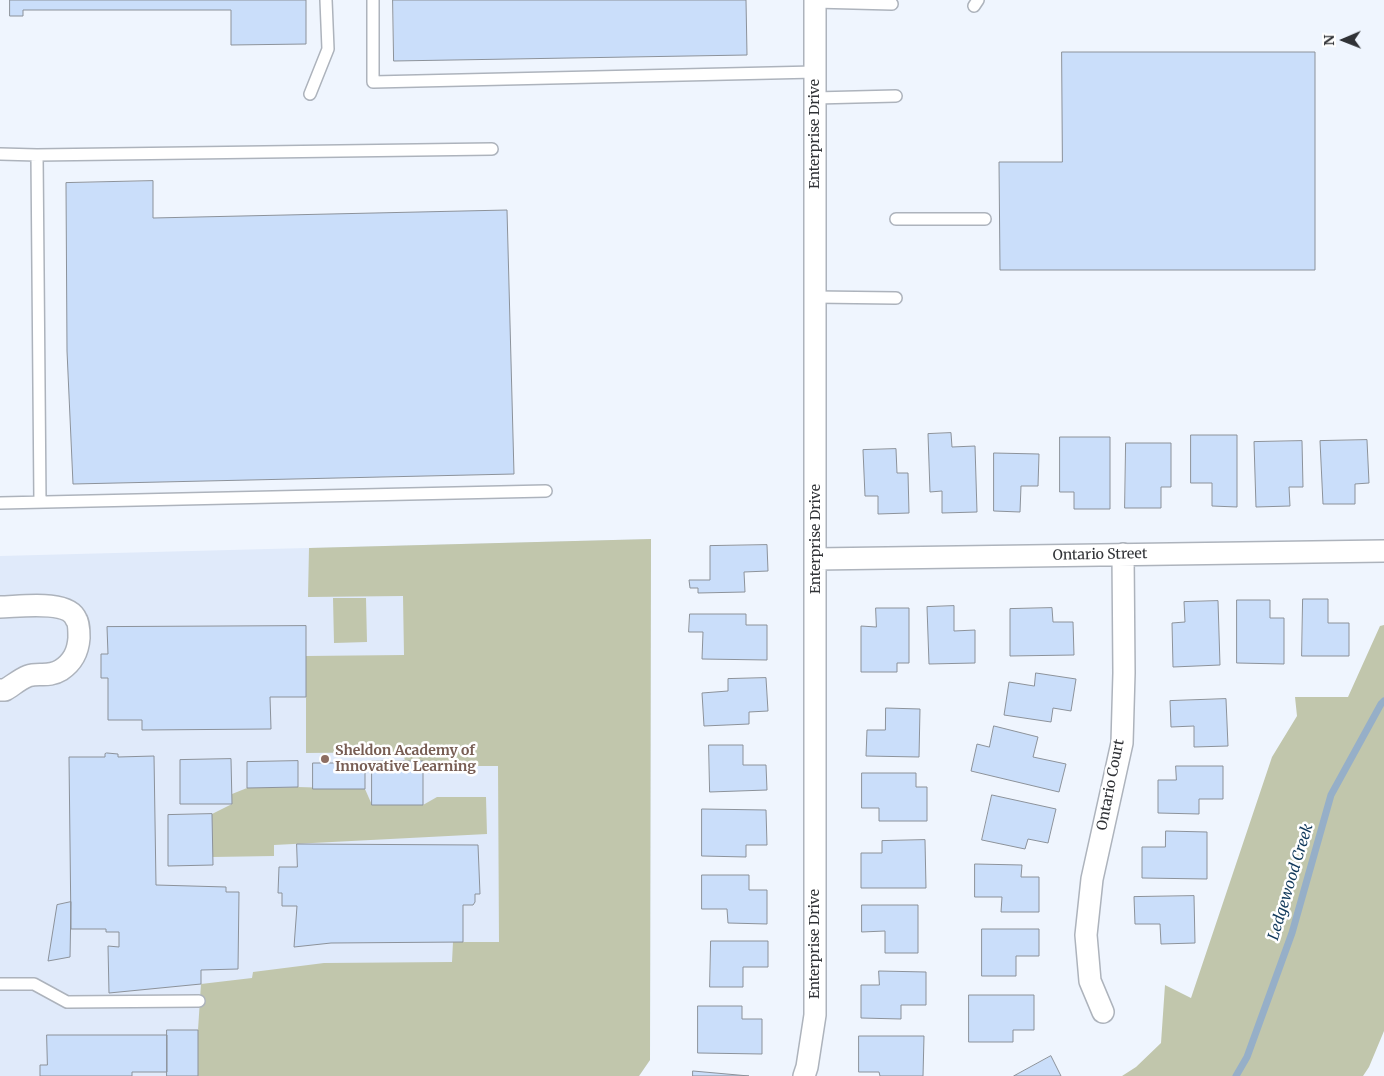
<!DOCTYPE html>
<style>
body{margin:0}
#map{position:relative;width:1384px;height:1076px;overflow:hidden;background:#eff5fe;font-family:Merriweather,serif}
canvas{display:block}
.north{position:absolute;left:1319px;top:15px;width:50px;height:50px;-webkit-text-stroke:4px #fff;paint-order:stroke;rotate:269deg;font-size:14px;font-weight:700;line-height:20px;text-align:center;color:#303236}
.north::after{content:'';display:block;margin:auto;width:18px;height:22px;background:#303236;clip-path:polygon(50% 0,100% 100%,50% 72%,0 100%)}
</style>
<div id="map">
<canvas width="1384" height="1076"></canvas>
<div class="north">N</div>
</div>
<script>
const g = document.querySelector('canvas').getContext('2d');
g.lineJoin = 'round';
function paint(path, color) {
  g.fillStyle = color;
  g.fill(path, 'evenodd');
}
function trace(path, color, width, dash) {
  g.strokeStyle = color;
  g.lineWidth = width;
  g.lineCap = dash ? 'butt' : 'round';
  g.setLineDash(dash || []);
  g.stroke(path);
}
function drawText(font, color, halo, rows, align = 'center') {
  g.font = font + ' Merriweather,serif';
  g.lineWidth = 5;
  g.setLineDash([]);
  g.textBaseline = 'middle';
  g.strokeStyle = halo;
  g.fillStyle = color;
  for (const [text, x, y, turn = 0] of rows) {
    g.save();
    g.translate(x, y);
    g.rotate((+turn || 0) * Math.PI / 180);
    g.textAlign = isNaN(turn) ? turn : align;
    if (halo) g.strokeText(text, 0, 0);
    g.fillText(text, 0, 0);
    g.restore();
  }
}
paint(new Path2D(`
 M651 539 650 1060 639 1076H0V556Z`), '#e0eafa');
paint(new Path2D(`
 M651 539 650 1060 639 1076H198V1030L201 984 252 978 253 972 324 963 452 962 453 942H499L498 766H423V761H405L403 752 306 753V656L404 655 403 596 308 597 309 548Z
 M333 598H366L367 642 334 643Z
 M1384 625V1031L1369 1067 1363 1076H1122L1136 1067 1161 1043 1165 985 1191 998 1272 757 1297 716 1295 697H1348L1380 626Z
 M298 787 365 789 372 805H423L437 797H486L487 834 274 845V856L212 857V814L232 804V794L247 788Z`), '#c1c6ac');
trace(new Path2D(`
 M1236 1076 1247 1057 1292 933 1331 795 1381 704 1384 701`), '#96afc8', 7);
const building = new Path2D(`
 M10 0H306V44L231 45V10H23V16H10Z
 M393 0H746L747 55 394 61Z
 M1062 52H1315V270H1000L999 162H1062Z
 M153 181V218L507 210 514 474 73 484 67 351 66 183Z
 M951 433 952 447 975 446 977 512 942 513V491L930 492 928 434Z
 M1191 435H1237V507L1212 506V483H1191Z
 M1060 437H1110V509H1074V492H1060Z
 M1367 440 1369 483 1355 484V504H1323L1320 441Z
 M1302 441 1303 487H1289L1290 506 1256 507 1254 442Z
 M1126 443H1171V487H1161V508H1125Z
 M896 449 897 473H908L909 513 878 514V496H865L863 450Z
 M994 453 1039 454 1038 486H1021L1020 512 994 511Z
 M767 545 768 571 744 572 745 592 698 593V588H690L689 580H710V546Z
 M1303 599H1328V623H1349V656H1302Z
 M1237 600H1270V618H1284V664L1237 663Z
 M1218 601 1220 665 1173 667 1172 623 1185 622 1184 602Z
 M954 606V631L975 630V663L929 664 927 607Z
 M876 608H909V663H897V672H861V626L876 627Z
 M1052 608 1053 622H1073L1074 655 1010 656V609Z
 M690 614H746V625H767V660L702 659 703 632H689Z
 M306 626V697H270L271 729 142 730V720H108V678H101V654H108L107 627Z
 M1036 673 1076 679 1071 711 1053 708 1051 722 1004 715 1009 682 1034 686Z
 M766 678 768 711 749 712V724L704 726 702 693 728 691V679Z
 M1226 699 1228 746 1194 747V726L1171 727 1170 701Z
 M886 708 920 709 919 757 866 756 867 730H885Z
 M994 726 1038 737 1033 757 1066 764 1059 792 971 771 977 744 989 747Z
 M709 745H743V765H766L767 790 710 792Z
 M107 753 118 754V757L154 756 156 885 226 887V892H239L238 969 201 970V984L109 993 108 946 119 947V932H106V929H71L69 757H105V754Z
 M231 759 232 804H180V760Z
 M298 761V787L247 788V762Z
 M372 761H423V805H372Z
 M313 763H365V789H313Z
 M1176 766H1223V799H1199V814L1158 813V780H1176Z
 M862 773H916V787H927V821H879V808H862Z
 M992 795 1056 809 1048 843 1028 839 1025 849 982 840Z
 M702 809 766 810 767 845H746V857L702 856Z
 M212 814 213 865 168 866V815Z
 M1166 831 1207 832V879L1142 878V847H1165Z
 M925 840 926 888H861V853H882V841Z
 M297 844 478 845 480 894H475V902L473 905H463V942L331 943 294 947 297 906H282V893H278L279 867H297Z
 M975 864 1022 865 1021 877H1039V912H1001L1002 897H975Z
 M702 875H749V890H767V924L728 923 727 909H702Z
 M1194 896 1195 943 1161 944 1160 924H1135L1134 897Z
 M71 902 70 957 48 961 57 905Z
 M862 905H918V953H885V931L862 932Z
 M982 929H1039V956H1016V976H982Z
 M711 941H768V967H743V987H710Z
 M879 971 926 972V1005H901V1019L861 1018V985H879Z
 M969 995H1034V1030H1013V1042H969Z
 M698 1006H742V1019H762V1054L698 1053Z
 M167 1030H198V1076H167Z
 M47 1035H167V1072H132V1076H40V1065H47Z
 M859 1036H924L923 1076H880L879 1072H859Z
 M1051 1056 1061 1076H1014Z
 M693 1071 749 1076H693Z`);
paint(building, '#cadefa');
trace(building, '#8c929a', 1);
const lane = new Path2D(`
 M373 0V82L815 72
 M815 2 892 4
 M974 6 978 0
 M310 94 328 49 326 0
 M815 98 896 96
 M0 154 37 155 40 502
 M37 155 492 149
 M896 219H985
 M815 297 896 298
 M0 503 546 491
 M0 984H34L67 1002 199 1001`);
const street = new Path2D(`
 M816 559 1384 551
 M0 607C18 607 68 599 76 619 79 623 79 632 79 638 78 652 73 662 61 670 48 678 39 672 28 676 20 679 12 686 5 690H0
 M1103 1012 1090 981 1086 935 1092 879 1122 743 1124 673 1123 554
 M804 1076 807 1067 815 1015V0`);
trace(lane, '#adb3bc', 14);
trace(street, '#adb3bc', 24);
trace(lane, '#fff', 11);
trace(street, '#fff', 21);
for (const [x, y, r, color] of [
 [325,759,5,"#8d6e63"]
]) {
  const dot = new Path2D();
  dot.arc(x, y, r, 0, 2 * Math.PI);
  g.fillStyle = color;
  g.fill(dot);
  trace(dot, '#fff', 2);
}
drawText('14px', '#303236', '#fff', [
 ["Enterprise Drive",815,134,-90],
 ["Enterprise Drive",816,539,-90],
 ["Ontario Street",1100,555,-1],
 ["Ontario Court",1111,785,-79],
 ["Enterprise Drive",815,944,-90]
]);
drawText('bold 14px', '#785e54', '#fff', [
 ["Sheldon Academy of",335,751],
 ["Innovative Learning",335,767]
], 'left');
drawText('italic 15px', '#11395b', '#fff', [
 ["Ledgewood Creek",1291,882,-73]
]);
</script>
